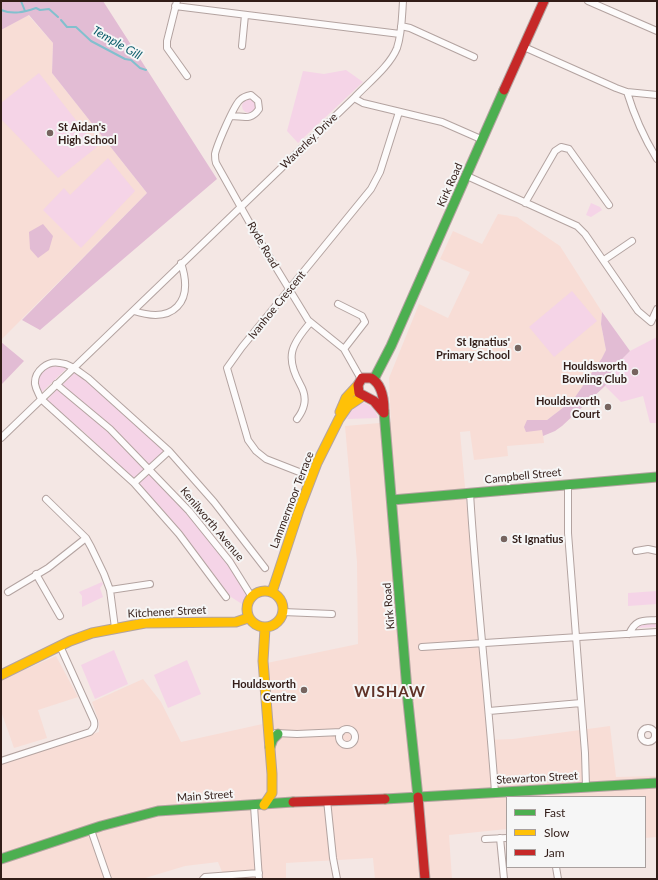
<!DOCTYPE html>
<style>
body{margin:0}
#map{position:relative;width:658px;height:880px;overflow:hidden;background:#f4e7e4;font-family:Lato,sans-serif}
canvas{display:block}
.frame{position:absolute;inset:0;border:2px solid #321d18;pointer-events:none}
.legend{position:absolute;left:506px;top:796px;width:140px;height:72px;box-sizing:border-box;background:#f6f6f6;border:1px solid #a89f9d;margin:0;padding:5px 7px;list-style:none;font-size:12px;color:#321d18}
.legend li{display:flex;align-items:center;gap:8px;height:20px}
.legend b{width:20px;border:1px solid #a89f9d}
</style>
<div id="map">
<canvas width="658" height="880"></canvas>
<div class="frame"></div>
<ul class="legend">
<li><b style="height:5px;background:#4caf50"></b>Fast</li>
<li><b style="height:5px;background:#ffc107"></b>Slow</li>
<li><b style="height:5px;background:#c62828"></b>Jam</li>
</ul>
</div>
<script>
const g = document.querySelector('canvas').getContext('2d');
g.lineJoin = 'round';
function paint(path, color) {
  g.fillStyle = color;
  g.fill(path, 'evenodd');
}
function trace(path, color, width, dash) {
  g.strokeStyle = color;
  g.lineWidth = width;
  g.lineCap = dash ? 'butt' : 'round';
  g.setLineDash(dash || []);
  g.stroke(path);
}
function drawText(font, color, halo, rows, align = 'center') {
  g.font = font + ' Lato,sans-serif';
  g.lineWidth = 4;
  g.setLineDash([]);
  g.textBaseline = 'middle';
  g.strokeStyle = halo;
  g.fillStyle = color;
  for (const [text, x, y, turn = 0] of rows) {
    g.save();
    g.translate(x, y);
    g.rotate((+turn || 0) * Math.PI / 180);
    g.textAlign = isNaN(turn) ? turn : align;
    if (halo) g.strokeText(text, 0, 0);
    g.fillText(text, 0, 0);
    g.restore();
  }
}
paint(new Path2D(`
 M28 15 53 43 52 73 147 193 1 340V30Z
 M498 214 517 217 560 246 602 312 601 324 606 350 602 358 573 400 547 420 542 427 544 443 507 446 508 456 474 460 470 431 460 432 488 740 513 739 610 726 616 777 657 776V837L645 838V797H507V829L449 835 452 879H375L373 858 286 863V879H225L218 862 185 866 142 879H1V760L99 732V722L92 702 143 679 161 702 181 742 267 723 262 664 358 644 357 562 345 426 391 422 389 378 419 304 448 318 470 272 440 259 453 231 482 244Z
 M56 656 78 697 38 710 47 738 14 748 1 711V680Z`), '#f8ddd6');
paint(new Path2D(`
 M346 70 363 82 298 143 287 131 303 71 324 74Z
 M39 73 97 147 58 178 1 119V103Z
 M242 106a7 7 0 1 1 14 0a7 7 0 1 1-14 0Z
 M108 158 135 191 81 248 43 210 64 188 70 195Z
 M591 203 600 207 602 210 591 217 586 215Z
 M572 291 597 321 554 357 529 327Z
 M657 337V423H650L643 396 621 402 605 386 623 358 630 351Z
 M51 365H61L66 369 42 392C34 378 39 373 51 365Z
 M75 372 87 380 165 451 149 466 62 385Z
 M58 388 109 430 146 468 134 480 85 433 46 401Z
 M364 403C372 406 376 410 378 418L347 419C350 411 355 404 364 403Z
 M148 473 188 513 228 563 250 598 242 604 231 597 181 532 138 483Z
 M102 582 103 584 100 588 103 597 82 607V596L79 592Z
 M657 591V604L628 606V593Z
 M657 623V627L636 628V627L641 624Z
 M114 650 128 684 95 699 81 665Z
 M187 660 201 694 168 708 154 675Z`), '#f5d4e7');
paint(new Path2D(`
 M1 1H103L217 179 40 330 22 320 147 193 52 73 53 43 29 15 1 30Z
 M43 224 53 236 49 250 38 258 30 249 29 232Z
 M602 312 630 351 623 358 605 386 562 426 555 431 543 436 542 430 526 432 524 427 527 420H547L573 400 602 358 606 350 601 324Z
 M1 342 24 361 1 385Z`), '#e2bcd4');
trace(new Path2D(`
 M21 1 25 11
 M1 10C13 15 24 12 36 8L40 10 49 9 58 17
 M61 20 67 27H76L91 41 125 59 131 60 140 68 146 70`), '#82c0ce', 2);
const street = new Path2D(`
 M177 1 167 41V48L187 76
 M588 1 657 31
 M175 6 400 34
 M401 26 410 28 474 57
 M242 46 245 15
 M524 47 616 88 627 92 657 95
 M627 92C634 115 644 138 657 159
 M354 98 363 103 442 122 483 140
 M231 116C243 116 251 121 259 109L258 101 251 95C246 96 243 97 240 100 234 105 217 145 215 154 215 157 215 160 216 163L261 243 308 320 344 349 361 379
 M467 176 577 226 585 234 638 311 651 322 657 309
 M525 203 555 151 561 147 569 149 609 205
 M604 260 632 241
 M338 304 362 316 365 322 344 349
 M134 311C174 324 194 302 181 263
 M56 384 110 429 189 511 230 562 250 594V598
 M297 419C300 415 303 410 304 405 306 397 304 391 300 384 285 357 291 345 310 323
 M1 438 354 98C367 84 390 66 397 48 402 33 402 16 403 1
 M312 477 266 459 256 451 248 440 227 368 242 347 371 189 380 172 399 112
 M134 483 169 451
 M568 484V533L585 753 586 787
 M470 493C476 593 488 693 495 792
 M46 499 86 538 91 547 104 574 110 590 115 628
 M636 551 648 549 657 551
 M36 574 60 616
 M110 590 150 584
 M8 592 48 568 86 538
 M226 597 179 534 134 483 41 399C39 394 36 390 35 384 34 371 48 360 60 363 71 364 79 372 88 378L169 451 214 502 265 568
 M283 612 332 614
 M629 634C636 619 642 621 657 620
 M422 647 657 632
 M489 711 581 703
 M641 735a7 7 0 1 1 14 0a7 7 0 1 1-14 0Z
 M339 737a8 8 0 1 1 16 0a8 8 0 1 1-16 0Z
 M276 733 297 734 341 732
 M1 761 90 732C94 728 95 726 94 721L60 646
 M327 800 333 858 337 879
 M254 806 259 879
 M91 830 108 879
 M500 838 504 879
 M485 839 507 838
 M556 867 558 879
 M203 879 205 877 259 873`);
const fast = new Path2D(`
 M374 379 391 346 504 90
 M384 411 408 702 418 797
 M392 500 657 477
 M270 747 273 739 278 734
 M385 799 657 783
 M1 859 101 826 158 811 293 802`);
const slow = new Path2D(`
 M340 412 346 398 358 385
 M247 609a18 18 0 1 1 36 0a18 18 0 1 1-36 0Z
 M272 592 299 510 317 463 339 419 348 406 363 396
 M1 675 70 641 92 633 145 623 236 622 248 618
 M264 805 272 793V774L263 661 265 628`);
const jam = new Path2D(`
 M504 90 544 1
 M384 413 374 401 359 393 358 385 362 378H371C382 384 384 399 384 411
 M418 797 425 879
 M293 802 385 799`);
trace(street, '#b3a3a0', 8);
trace(fast, '#b3a3a0', 11);
trace(slow, '#b3a3a0', 11);
trace(jam, '#b3a3a0', 11);
trace(street, '#fdfbfb', 6);
trace(fast, '#4caf50', 9);
trace(slow, '#ffc107', 9);
trace(jam, '#c62828', 9);
for (const [x, y, r, color] of [
 [50,133,4,"#76645f"],
 [518,348,4,"#76645f"],
 [635,372,4,"#76645f"],
 [608,407,4,"#76645f"],
 [504,539,4,"#76645f"],
 [304,690,4,"#76645f"]
]) {
  const dot = new Path2D();
  dot.arc(x, y, r, 0, 2 * Math.PI);
  g.fillStyle = color;
  g.fill(dot);
  trace(dot, '#f6f6f6', 1.5);
}
drawText('bold 11px', '#321d18', '#f6f6f6', [
 ["St Aidan's",58,127,"left"],
 ["High School",58,140,"left"],
 ["St Ignatius'",510,342],
 ["Primary School",510,355],
 ["Houldsworth",627,366],
 ["Bowling Club",627,379],
 ["Houldsworth",600,401],
 ["Court",600,414],
 ["St Ignatius",512,539,"left"],
 ["Houldsworth",296,684],
 ["Centre",296,697]
], 'right');
drawText('11px', '#321d18', '#f6f6f6', [
 ["Waverley Drive",309,141,-44],
 ["Kirk Road",450,185,-66],
 ["Ryde Road",263,245,60],
 ["Ivanhoe Crescent",277,305,-51],
 ["Campbell Street",523,476,-6],
 ["Lammermoor Terrace",292,500,-69],
 ["Kenilworth Avenue",212,524,50],
 ["Kirk Road",389,606,-95],
 ["Kitchener Street",167,612,-3],
 ["Stewarton Street",537,778,-3],
 ["Main Street",205,796,-4]
]);
drawText('italic 12px', '#0b5c6b', '#f6f6f6', [
 ["Temple Gill",117,43,30]
]);
g.letterSpacing = '1px';
drawText('bold 15px', '#603227', '#f6f6f6', [
 ["WISHAW",390,692]
]);
g.letterSpacing = '0px';
</script>
